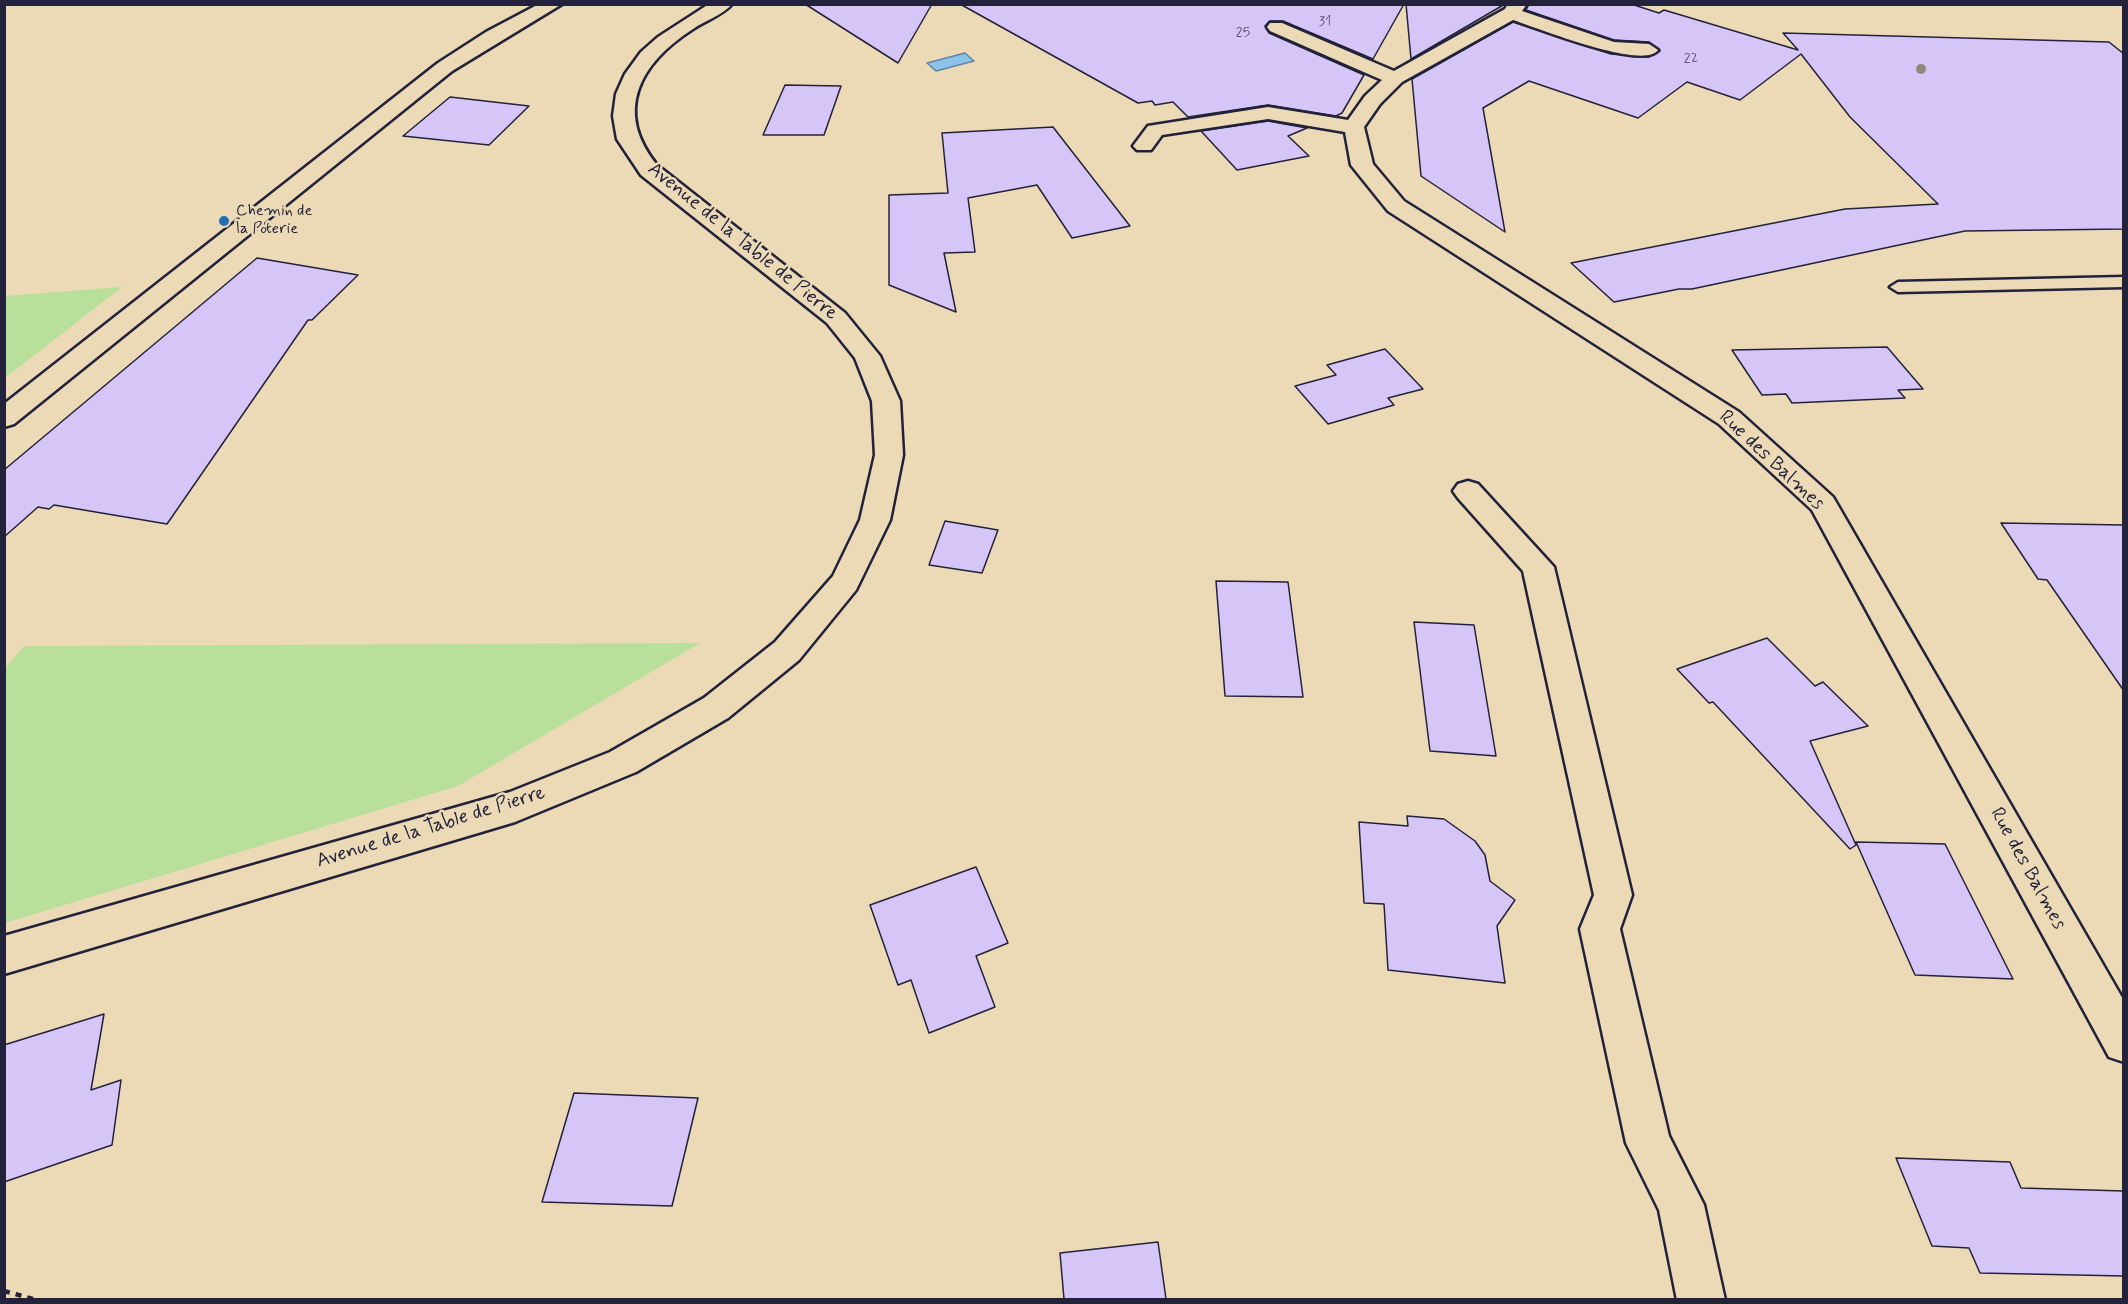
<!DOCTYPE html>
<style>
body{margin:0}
#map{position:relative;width:2128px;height:1304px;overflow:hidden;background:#ecdab7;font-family:Mynerve,sans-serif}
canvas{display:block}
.frame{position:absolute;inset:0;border:6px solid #22223b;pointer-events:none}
</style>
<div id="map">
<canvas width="2128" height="1304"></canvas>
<div class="frame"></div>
</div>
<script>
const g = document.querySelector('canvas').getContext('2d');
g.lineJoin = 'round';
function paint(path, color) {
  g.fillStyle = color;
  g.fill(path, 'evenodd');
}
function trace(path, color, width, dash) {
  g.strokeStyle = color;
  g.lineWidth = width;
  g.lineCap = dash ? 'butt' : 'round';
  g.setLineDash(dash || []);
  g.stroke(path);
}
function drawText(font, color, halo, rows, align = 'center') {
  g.font = font + ' Mynerve,sans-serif';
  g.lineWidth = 5;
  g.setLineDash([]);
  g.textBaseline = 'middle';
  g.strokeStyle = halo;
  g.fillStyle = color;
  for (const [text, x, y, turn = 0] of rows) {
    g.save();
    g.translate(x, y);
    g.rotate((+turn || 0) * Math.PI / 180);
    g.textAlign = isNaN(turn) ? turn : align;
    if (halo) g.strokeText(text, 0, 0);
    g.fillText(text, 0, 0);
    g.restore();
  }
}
paint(new Path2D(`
 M122 287 5 378V296Z
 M700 643 458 786 5 923V668L24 646Z`), '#b9e09b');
const water = new Path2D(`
 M965 53 974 61 936 71 927 63Z`);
paint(water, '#8cc3ea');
trace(water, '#6283a4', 1.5);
const building = new Path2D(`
 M805 4H932L898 63Z
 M960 4H1404L1373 59 1283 21H1270L1265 26 1269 33 1364 75 1342 113 1336 116 1268 105 1188 117 1173 102 1155 105 1152 101 1138 103Z
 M1406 4H1505L1411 59Z
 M1529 4H1631L1659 13 1664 10 1798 50 1783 33 2109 42 2124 54V229L1965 231 1692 289H1679L1614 302 1571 263 1845 209 1938 204 1850 117 1801 54 1740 100 1687 82 1638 118 1529 81 1483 108 1505 232 1421 176 1412 79 1513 22 1611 54 1649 57 1660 51 1649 42 1614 40 1526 10Z
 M785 85 841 86 824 135H763Z
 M450 97 529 106 489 145 403 136Z
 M1268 121 1307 128 1288 136 1309 156 1237 170 1201 131Z
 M1053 127 1130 226 1072 238 1037 185 968 198 975 252 944 253 956 312 889 285V195L948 193 942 133Z
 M257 258 358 275 312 320H308L167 524 54 505 49 509 38 507 4 537V470Z
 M1887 347 1923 389 1898 390 1905 398 1792 403 1786 394 1762 395 1732 350Z
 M1385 349 1423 389 1388 398 1394 405 1328 424 1295 386 1336 375 1327 365Z
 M945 521 998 530 982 573 929 565Z
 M2001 523 2124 525V691L2047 580 2038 579Z
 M1216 581 1288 582 1303 697 1225 696Z
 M1414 622 1474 625 1496 756 1430 751Z
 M1767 638 1815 686 1823 682 1868 726 1810 741 1856 845 1850 849 1713 702 1709 703 1677 669Z
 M1407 816 1444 819 1475 841 1485 855 1490 881 1515 900 1497 926 1505 983 1388 970 1384 904 1364 903 1359 822 1408 826Z
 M1856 842 1945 844 2013 979 1915 975Z
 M976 867 1008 943 976 956 995 1007 929 1033 911 980 898 985 870 905Z
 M104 1014 91 1090 121 1080 112 1145 4 1182V1045Z
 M574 1093 698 1098 672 1206 542 1202Z
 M1896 1158 2010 1162 2021 1188 2124 1191V1276L1980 1273 1969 1248 1932 1246Z
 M1158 1242 1166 1299H1064L1060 1253Z`);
paint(building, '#d6c6f8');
trace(building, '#22223b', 1.5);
const lane = new Path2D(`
 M2124 277V287L1898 292 1890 287 1898 282Z`);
const street = new Path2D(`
 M539 4H562L452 71 14 424 4 427V404L438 63 486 32Z
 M1508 4H1527L1522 11 1614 42 1649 44 1658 50C1644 71 1535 27 1513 20L1402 82 1380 104 1364 127 1373 164 1404 201 1739 412 1833 497 2124 1001V1062L2109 1057 1812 510 1719 424 1388 211 1351 165 1345 132 1268 119 1162 135 1151 150H1137L1133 146 1148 126 1268 107 1348 120 1365 96 1382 80 1270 31 1267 27 1270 23H1282L1394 71 1505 9Z
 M1468 481 1478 484 1554 567 1632 895 1620 929 1669 1136 1704 1205 1725 1300H1677L1659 1210 1626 1143 1580 929 1594 895 1523 571 1458 498 1453 491 1458 484Z`);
const secondary = new Path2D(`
 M709 4H732C723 15 704 21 693 29 640 63 613 111 657 165L845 313 880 356 900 401 903 455 890 520 856 590 799 660 728 718 636 772 515 822 4 974V936L510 792 610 752 704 698 775 642 833 576 860 520 875 455 872 401 855 358 827 323 641 175 617 139 613 116 616 94 625 74 641 52 658 37Z`);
trace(lane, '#22223b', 5);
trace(street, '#22223b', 5);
trace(secondary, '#22223b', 5);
trace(new Path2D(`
 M4 1291 37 1300`), '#22223b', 4.5, [6, 6]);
paint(lane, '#ecdab7');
paint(street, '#ecdab7');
paint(secondary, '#ecdab7');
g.fillStyle = '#8d8a7d';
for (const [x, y] of [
 [1921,69]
]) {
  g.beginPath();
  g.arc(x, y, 5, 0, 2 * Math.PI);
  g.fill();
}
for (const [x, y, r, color] of [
 [224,221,6,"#1f6fb2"]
]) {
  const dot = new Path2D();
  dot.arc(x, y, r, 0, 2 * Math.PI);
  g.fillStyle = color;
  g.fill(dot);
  trace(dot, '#ecdab7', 2);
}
drawText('14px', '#4f4b6a', null, [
 ["31",1325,22],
 ["25",1243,33],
 ["22",1691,59]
]);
drawText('16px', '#22223b', '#ecdab7', [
 ["Chemin de",236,212],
 ["la Poterie",236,230]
], 'left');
drawText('20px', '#22223b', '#ecdab7', [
 ["Avenue de la Table de Pierre",742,242,39],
 ["Rue des Balmes",1771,461,43],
 ["Avenue de la Table de Pierre",431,828,-17],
 ["Rue des Balmes",2027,869,61]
]);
</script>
